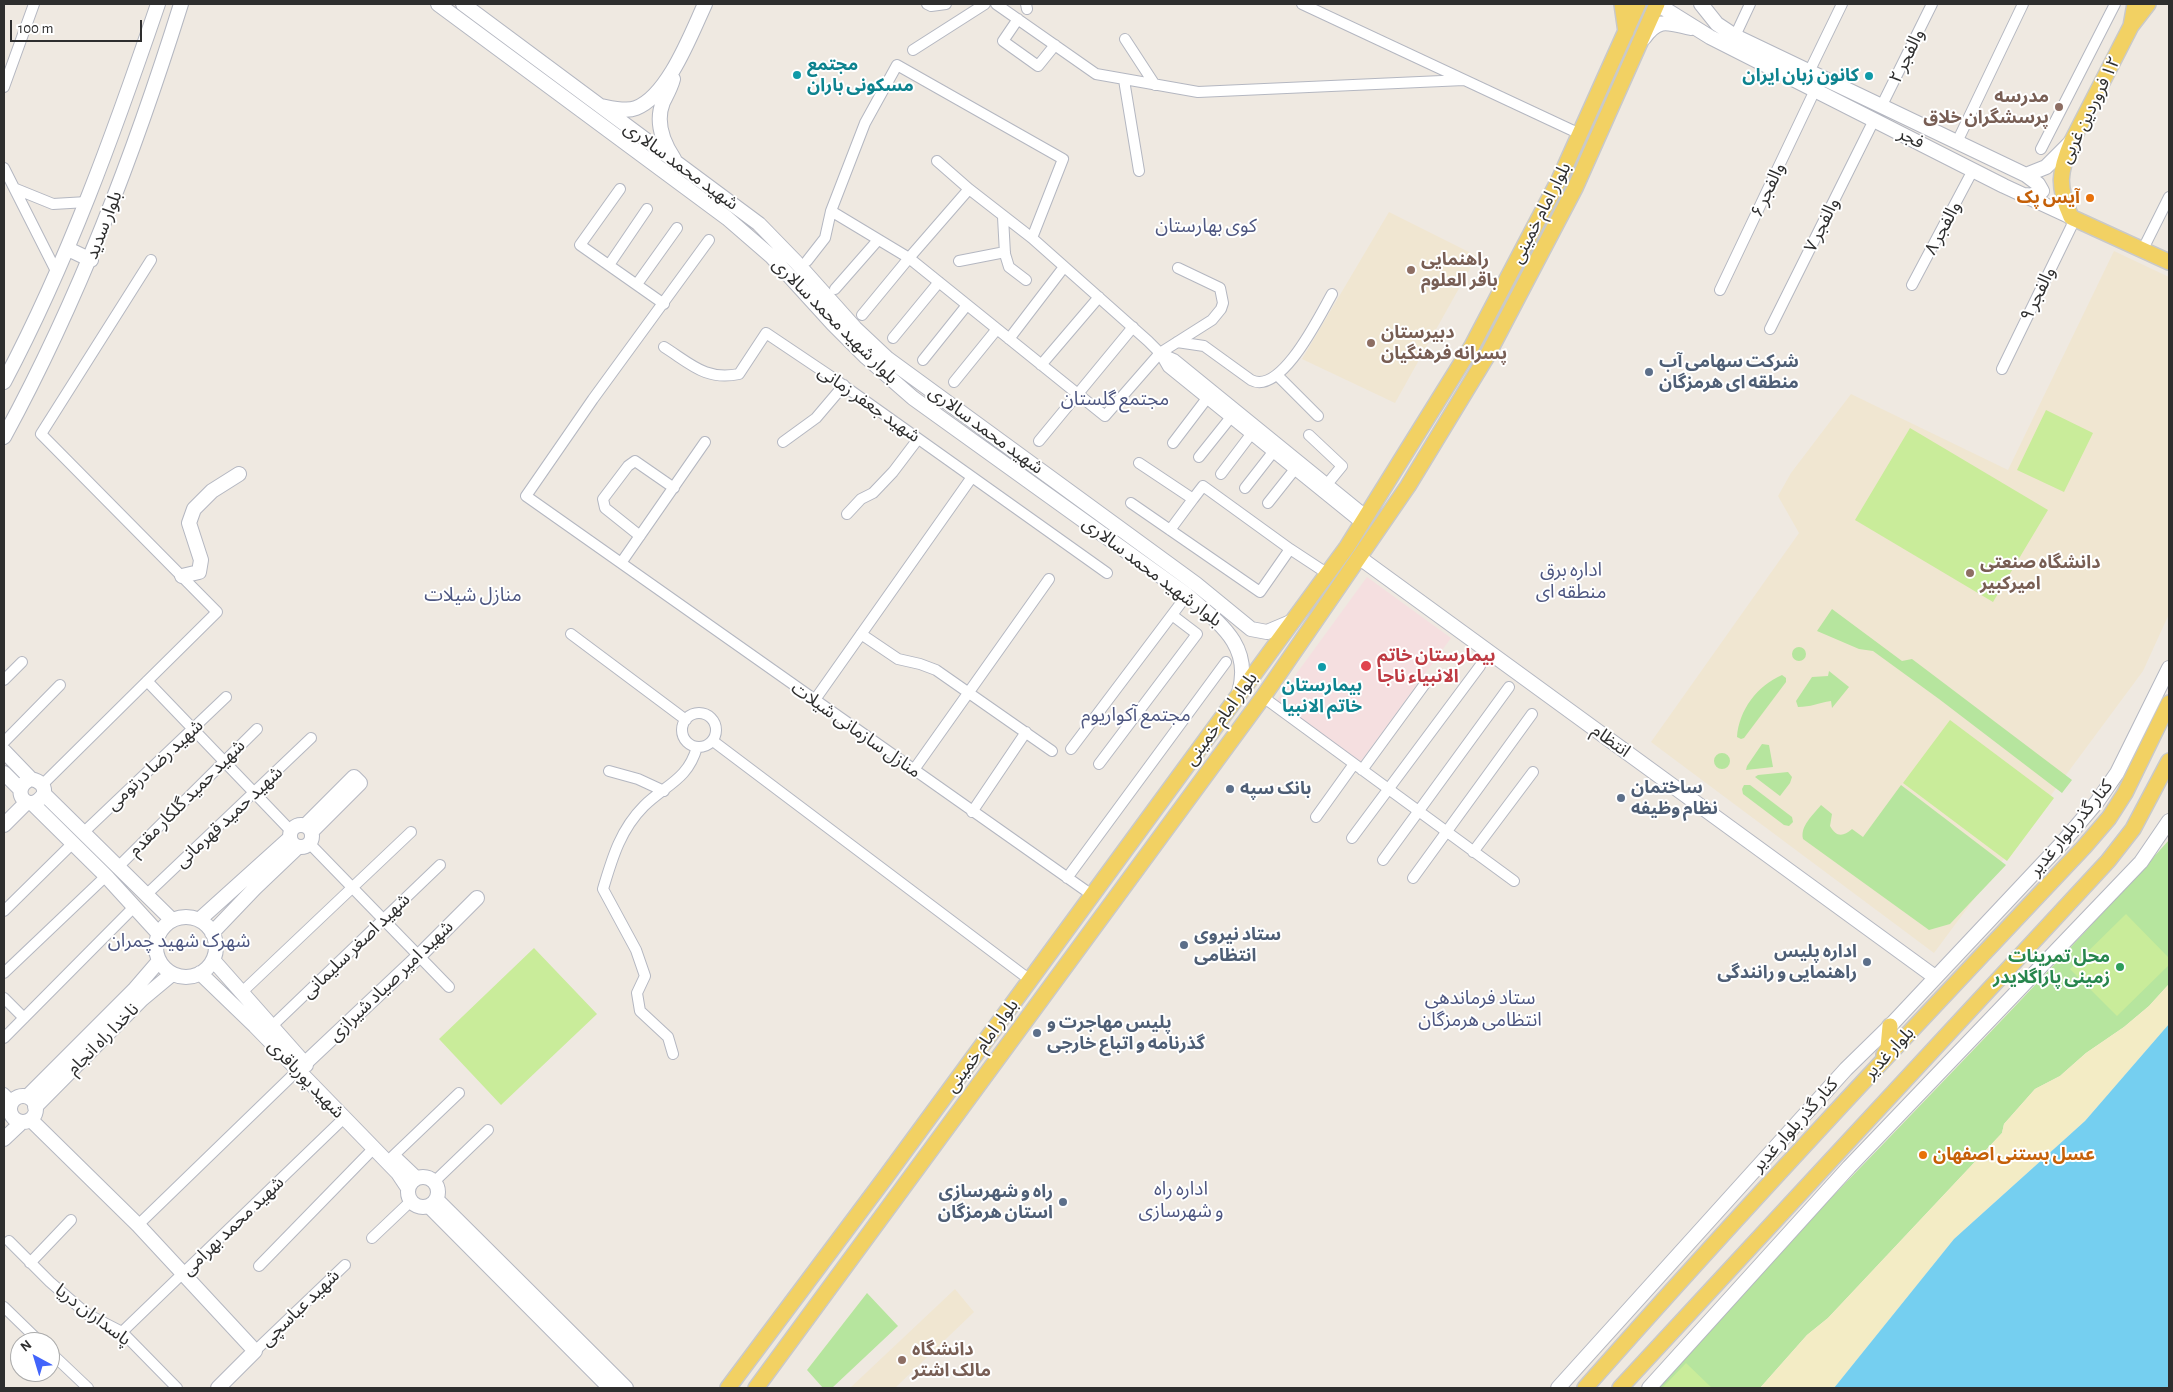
<!DOCTYPE html>
<meta charset="utf-8">
<style>
body{margin:0}
#map{position:relative;width:2173px;height:1392px;overflow:hidden;background:#efe9e1;font-family:"Alegreya Sans",sans-serif}
canvas{display:block}
.frame{position:absolute;inset:0;border:5px solid #2e2e2e;pointer-events:none}
.north{position:absolute;left:10px;top:1332px;width:50px;height:50px;box-sizing:border-box;background:#fff;border:1px solid #ababab;border-radius:50%;rotate:321deg;font-size:14px;font-weight:700;line-height:20px;text-align:center;color:#2e2e2e}
.north::after{content:'';display:block;margin:auto;width:18px;height:22px;background:#4264fb;clip-path:polygon(50% 0,100% 100%,50% 72%,0 100%)}
.scale{position:absolute;left:10px;top:20px;width:132px;height:22px;box-sizing:border-box;border:2px solid #2e2e2e;border-top:0;padding-left:6px;font-size:15px;line-height:18px;white-space:nowrap;color:#2e2e2e;-webkit-text-stroke:4px #fff;paint-order:stroke}
</style>
<div id="map">
<canvas width="2173" height="1392"></canvas>
<div class="frame"></div>
<div class="north">N</div>
<div class="scale">100 m</div>
</div>
<script>
const g = document.querySelector('canvas').getContext('2d');
g.lineJoin = 'round';
function paint(path, color) {
  g.fillStyle = color;
  g.fill(path, 'evenodd');
}
function trace(path, color, width, dash) {
  g.strokeStyle = color;
  g.lineWidth = width;
  g.lineCap = dash ? 'butt' : 'round';
  g.setLineDash(dash || []);
  g.stroke(path);
}
function drawText(font, color, halo, rows, align = 'center') {
  g.font = font + ' "Alegreya Sans","Noto Sans Arabic",sans-serif';
  g.lineWidth = 4;
  g.setLineDash([]);
  g.textBaseline = 'middle';
  g.strokeStyle = halo;
  g.fillStyle = color;
  for (const [text, x, y, turn = 0] of rows) {
    g.save();
    g.translate(x, y);
    g.rotate((+turn || 0) * Math.PI / 180);
    g.textAlign = isNaN(turn) ? turn : align;
    if (halo) g.strokeText(text, 0, 0);
    g.fillText(text, 0, 0);
    g.restore();
  }
}
paint(new Path2D(`
 M1389 212 1477 256 1395 403 1302 359Z
 M2114 251 2169 277V614L2143 671 1934 953 1651 742 1799 533 1778 496 1791 473 1851 394 2008 470Z
 M955 1289 974 1312 895 1388H850Z`), '#f0e6d1');
paint(new Path2D(`
 M1367 577 1451 638 1359 764 1275 703Z`), '#f5dfe0');
paint(new Path2D(`
 M1832 609 1902 661 1912 659 2072 780 2062 793 1939 699 1873 651 1859 649 1817 631Z
 M1792 654a7 7 0 1 1 14 0a7 7 0 1 1-14 0Z
 M1829 671 1849 687 1832 708 1831 701C1818 703 1811 707 1798 707L1796 701 1812 677 1828 676Z
 M1782 675 1786 678V682L1744 738 1741 739 1737 737C1739 710 1757 686 1782 675Z
 M1762 744 1769 745 1773 767 1746 770 1747 766Z
 M1714 761a8 8 0 1 1 16 0a8 8 0 1 1-16 0Z
 M1788 772 1792 777 1790 783 1780 796 1755 777 1758 775Z
 M1744 785H1750L1792 817 1793 822 1789 826 1784 825 1743 794 1742 789Z
 M1901 785 2006 865 1950 924 1929 930 1803 839C1800 826 1813 815 1821 805L1832 814 1830 826C1836 837 1843 837 1852 829L1863 837Z
 M2169 840V984L2149 1006 2124 1027 2086 1053 2060 1076 2035 1089 2004 1124 2002 1133 1828 1318 1807 1335 1760 1388H1652C1822 1203 2001 1027 2169 840Z
 M867 1293 898 1326 832 1388H823L807 1370Z`), '#b6e59e');
paint(new Path2D(`
 M2169 984V1024L2085 1121 1954 1239 1834 1388H1760L1807 1335 1828 1318 2002 1133 2004 1124 2035 1089 2060 1076 2086 1053 2124 1027 2149 1006Z`), '#f3ecc5');
paint(new Path2D(`
 M2046 410 2093 433 2064 492 2017 470Z
 M1910 428 2048 510 1993 602 1855 520Z
 M1950 720 2054 798 2007 861 1903 783Z
 M2126 914 2169 958V965L2117 1016 2070 969Z
 M534 948 597 1014 501 1105 439 1039Z
 M1686 1363 1712 1388H1662Z`), '#c9ec9a');
paint(new Path2D(`
 M2169 1024V1388H1834L1954 1239 2085 1121Z`), '#75cff0');
const street = new Path2D(`
 M927 4 931 6 946 4
 M996 4 1096 74 1198 92 1464 80
 M1026 4 1027 9
 M1302 4 1580 134
 M1018 19 1003 41 1038 66 1055 45
 M1735 36 1750 4
 M1125 39 1155 85
 M913 50 985 4
 M1809 72 1842 4
 M1124 80 1139 171
 M4 87 34 4
 M1881 107 1932 4
 M1957 142 2023 4
 M2041 149 2115 4
 M937 161 969 189
 M4 168 57 273
 M16 189 53 204 87 202
 M620 189 580 245 664 304
 M1003 217 1005 254 1009 267 1026 280
 M1032 238 1063 159 897 65 865 123 831 211 909 258 969 189 1032 238 1148 341 1160 353 1168 367 1362 524
 M709 240 593 399 526 496 1092 895
 M2142 251 2169 197
 M807 261 825 238 831 211
 M959 261 1005 252
 M609 265 647 209
 M637 284 677 228
 M1912 285 1973 170
 M835 289 878 240
 M1720 290 1815 90
 M862 315 909 258 1105 416 1160 353 1212 320 1221 309 1223 303 1220 288 1178 268
 M1770 329 1874 120
 M893 338 939 282
 M1009 339 1064 267
 M1177 342 1204 346 1251 380C1281 396 1320 315 1332 294
 M664 347C691 364 706 381 739 374L766 333 833 378 1107 573
 M1160 353 1174 359 1367 516
 M923 360 967 305
 M1041 365 1099 297
 M2002 369 2075 219
 M1277 375 1318 416
 M954 382 997 329
 M1309 435 1342 466 1324 488
 M1039 441 1133 327
 M783 442 816 418 844 385
 M1173 443 1211 393
 M1199 457 1235 412
 M1139 463 1193 499 1203 486 1290 549 1328 574
 M1221 474 1255 429
 M1245 488 1277 447
 M1131 503 1260 592 1290 549
 M1268 503 1295 469
 M847 514 861 499 873 493 893 472 918 439
 M1170 530 1193 499
 M640 536 605 508 603 499 628 466 635 461 674 488
 M621 563 705 442
 M571 634 686 720
 M861 634 898 659 920 664 936 670 1052 751
 M4 680 22 662
 M147 681 291 831
 M1263 697 1514 881
 M814 701 972 477
 M682 730a17 17 0 1 1 34 0a17 17 0 1 1-34 0Z
 M713 741 1030 980
 M4 742 60 685
 M1071 749 1187 595
 M1099 764 1197 634 1172 615
 M1362 770 1427 681
 M609 771 638 779 664 791
 M913 771 1049 579
 M42 785 217 612 41 434 151 260
 M972 812 1026 732
 M1316 817 1354 764
 M84 832 226 697
 M1352 838 1480 666
 M310 844 449 987
 M1473 852 1533 772
 M1383 860 1509 687
 M118 867 257 729
 M1067 878 1226 662
 M1413 878 1532 714
 M146 895 311 738
 M4 911 73 843
 M4 973 106 876
 M241 993 411 832
 M4 998 24 1018
 M271 1027 440 865
 M4 1038 134 907
 M673 1054 668 1037 640 1011 637 993 645 976 636 950 603 889C612 859 620 830 644 806 665 785 688 780 697 747
 M4 1093 12 1101
 M393 1156 459 1093
 M435 1181 488 1130
 M138 1225 298 1070
 M372 1238 411 1201
 M9 1241 50 1282 87 1314 122 1332 177 1388
 M30 1263 71 1220
 M259 1266 373 1149
 M4 1307 40 1342
 M122 1332 344 1118
 M255 1351 345 1265
 M50 1352 88 1388`);
const secondary = new Path2D(`
 M438 4 727 218 772 257 833 324 866 357 913 398 1187 595C1219 623 1253 645 1239 693
 M463 4 759 224 796 262 855 328 888 359 1196 584 1251 629 1267 632 1293 621
 M1657 4 1710 37 2004 186 2071 217
 M1701 4 1717 24 1735 36 2026 175 2046 167 2071 142
 M1644 38C1659 17 1668 23 1691 28
 M673 79C671 87 667 94 663 102 655 122 662 141 674 159
 M601 106C611 108 626 112 636 108 668 96 691 34 705 4
 M2024 195 2036 196 2042 191 2038 184 2026 175
 M68 249 91 260
 M4 382C68 261 114 133 158 4
 M4 437C79 299 134 154 181 4
 M1360 558 1935 977
 M182 576 199 572 201 560 189 523 194 509 212 491 239 474
 M4 751 31 779C40 781 45 785 44 794 28 818 8 788 31 779
 M4 773 20 789
 M44 794 172 920
 M33 804 106 876 159 934
 M290 836a11 11 0 1 1 22 0a11 11 0 1 1-22 0Z
 M4 825 27 802
 M306 825 354 777 360 783 312 831
 M156 947a30 30 0 1 1 60 0a30 30 0 1 1-60 0Z
 M199 920 290 838
 M212 933 255 888 298 847
 M213 960 306 1065
 M200 973 255 1026 398 1173 408 1188
 M299 1069 419 956 477 898
 M28 1096 134 990 159 961
 M10 1109a13 13 0 1 1 26 0a13 13 0 1 1-26 0Z
 M35 1107 142 999 172 974
 M31 1120 138 1225 255 1351 218 1388
 M4 1139 22 1122
 M395 1158 416 1178
 M408 1192a15 15 0 1 1 30 0a15 15 0 1 1-30 0Z
 M437 1200 626 1388
 M429 1206 610 1388
 M1558 1388 1846 1069 1890 1026 2063 842 2097 802 2117 773 2169 668
 M1649 1388 1849 1167 2141 862 2169 821`);
const primary = new Path2D(`
 M1622 4 1626 32
 M2135 4 2131 26 2072 141C2059 172 2057 186 2071 217L2075 219 2169 262
 M2131 26 2148 4
 M1884 1055 1888 1048 1890 1026
 M728 1388 885 1178 1347 547 1472 346 1559 180 1638 4
 M756 1388 1263 697 1408 486 1487 356 1575 188 1657 4
 M1585 1388C1747 1204 1916 1025 2084 847L2109 818 2125 793 2169 703
 M1620 1388 2108 861 2133 829 2169 761`);
trace(street, '#b4b7c1', 12);
trace(secondary, '#b4b7c1', 16);
trace(primary, '#c9c9c9', 18);
trace(street, '#fff', 10);
trace(secondary, '#fff', 14);
trace(primary, '#f2d163', 15);
for (const [x, y, r, color] of [
 [797,75,5,"#0f9aa8"],
 [1869,76,5,"#0f9aa8"],
 [2059,107,5,"#8d6e63"],
 [2090,198,5,"#e8710a"],
 [1411,270,5,"#8d6e63"],
 [1371,343,5,"#8d6e63"],
 [1649,372,5,"#5c6f8a"],
 [1970,573,5,"#8d6e63"],
 [1366,666,6,"#e0444e"],
 [1322,667,5,"#0f9aa8"],
 [1230,789,5,"#5c6f8a"],
 [1621,798,5,"#5c6f8a"],
 [1184,945,5,"#5c6f8a"],
 [1867,962,5,"#5c6f8a"],
 [2120,967,5,"#2e9e5b"],
 [1037,1033,5,"#5c6f8a"],
 [1923,1155,5,"#e8710a"],
 [1063,1202,5,"#5c6f8a"],
 [902,1360,5,"#8d6e63"]
]) {
  const dot = new Path2D();
  dot.arc(x, y, r, 0, 2 * Math.PI);
  g.fillStyle = color;
  g.fill(dot);
  trace(dot, '#fff', 2);
}
drawText('18px', '#2e2e2e', '#fff', [
 ["والفجر ۲",1907,56,-64],
 ["١٢ فروردین غربى",2090,110,-64],
 ["فجر",1911,138,26],
 ["شهید محمد سالاری",681,166,36],
 ["والفجر ۶",1768,190,-65],
 ["بلوار امام خمینی",1541,213,-63],
 ["بلوار سدید",104,225,-69],
 ["والفجر ۷",1822,225,-64],
 ["والفجر ۸",1943,228,-62],
 ["والفجر ۹",2038,294,-64],
 ["بلوار شهید محمد سالاری",835,321,45],
 ["شهید جعفر زمانی",869,404,35],
 ["شهید محمد سالاری",986,430,36],
 ["بلوار شهید محمد سالاری",1152,572,37],
 ["بلوار امام خمینی",1221,719,-54],
 ["منازل سازمانی شیلات",856,730,35],
 ["انتظام",1611,741,36],
 ["شهید رضا درتومی",155,765,-43],
 ["شهید حمید گلکار مقدم",187,798,-45],
 ["شهید حمید قهرمانی",229,817,-43],
 ["کنار گذر بلوار غدیر",2071,828,-50],
 ["شهید اصغر سلیمانی",356,946,-44],
 ["شهید امیر صیاد شیرازی",391,981,-44],
 ["ناخدا راه انجام",103,1039,-45],
 ["بلوار امام خمینی",982,1046,-54],
 ["بلوار غدیر",1889,1053,-47],
 ["شهید پورباقری",306,1079,46],
 ["کنار گذر بلوار غدیر",1795,1125,-48],
 ["شهید محمد بهرامی",233,1226,-44],
 ["شهید عباسچی",300,1308,-44],
 ["پاسداران دریا",93,1315,37]
]);
drawText('bold 18px', '#0d838f', '#fff', [
 ["مجتمع",807,65],
 ["مسکونی باران",807,86],
 ["کانون زبان ایران",1859,76,"right"],
 ["بیمارستان",1322,686,"center"],
 ["خاتم الانبیا",1322,707,"center"]
], 'left');
drawText('bold 18px', '#785e54', '#fff', [
 ["مدرسه",2049,97,"right"],
 ["پرسشگران خلاق",2049,118,"right"],
 ["راهنمایی",1421,260],
 ["باقر العلوم",1421,281],
 ["دبیرستان",1381,333],
 ["پسرانه فرهنگیان",1381,354],
 ["دانشگاه صنعتی",1980,563],
 ["امیرکبیر",1980,584],
 ["دانشگاه",912,1350],
 ["مالک اشتر",912,1371]
], 'left');
drawText('bold 18px', '#c56008', '#fff', [
 ["آیس پک",2080,198],
 ["عسل بستنی اصفهان",1933,1155,"left"]
], 'right');
drawText('bold 18px', '#4e5e75', '#fff', [
 ["شرکت سهامی آب",1659,362],
 ["منطقه ای هرمزگان",1659,383],
 ["ساختمان",1631,788],
 ["نظام وظیفه",1631,809],
 ["بانک سپه",1240,789],
 ["ستاد نیروی",1194,935],
 ["انتظامی",1194,956],
 ["اداره پلیس",1857,952,"right"],
 ["راهنمایی و رانندگی",1857,973,"right"],
 ["پلیس مهاجرت و",1047,1023],
 ["گذرنامه و اتباع خارجى",1047,1044],
 ["راه و شهرسازی",1053,1192,"right"],
 ["استان هرمزگان",1053,1213,"right"]
], 'left');
drawText('bold 18px', '#be3a42', '#fff', [
 ["بیمارستان خاتم",1377,656],
 ["الانبیاء ناجا",1377,677]
], 'left');
drawText('bold 18px', '#27864d', '#fff', [
 ["محل تمرینات",2110,957],
 ["زمینی پاراگلایدر",2110,978]
], 'right');
drawText('19px', '#4d5680', '#fff', [
 ["کوی بهارستان",1206,226],
 ["مجتمع گلستان",1115,399],
 ["اداره برق",1571,570],
 ["منطقه ای",1571,592],
 ["منازل شیلات",473,595],
 ["مجتمع آکواریوم",1136,715],
 ["شهرک شهید چمران",179,941],
 ["ستاد فرماندهی",1480,998],
 ["انتظامی هرمزگان",1480,1020],
 ["اداره راه",1181,1189],
 ["و شهرسازی",1181,1211]
]);
</script>
